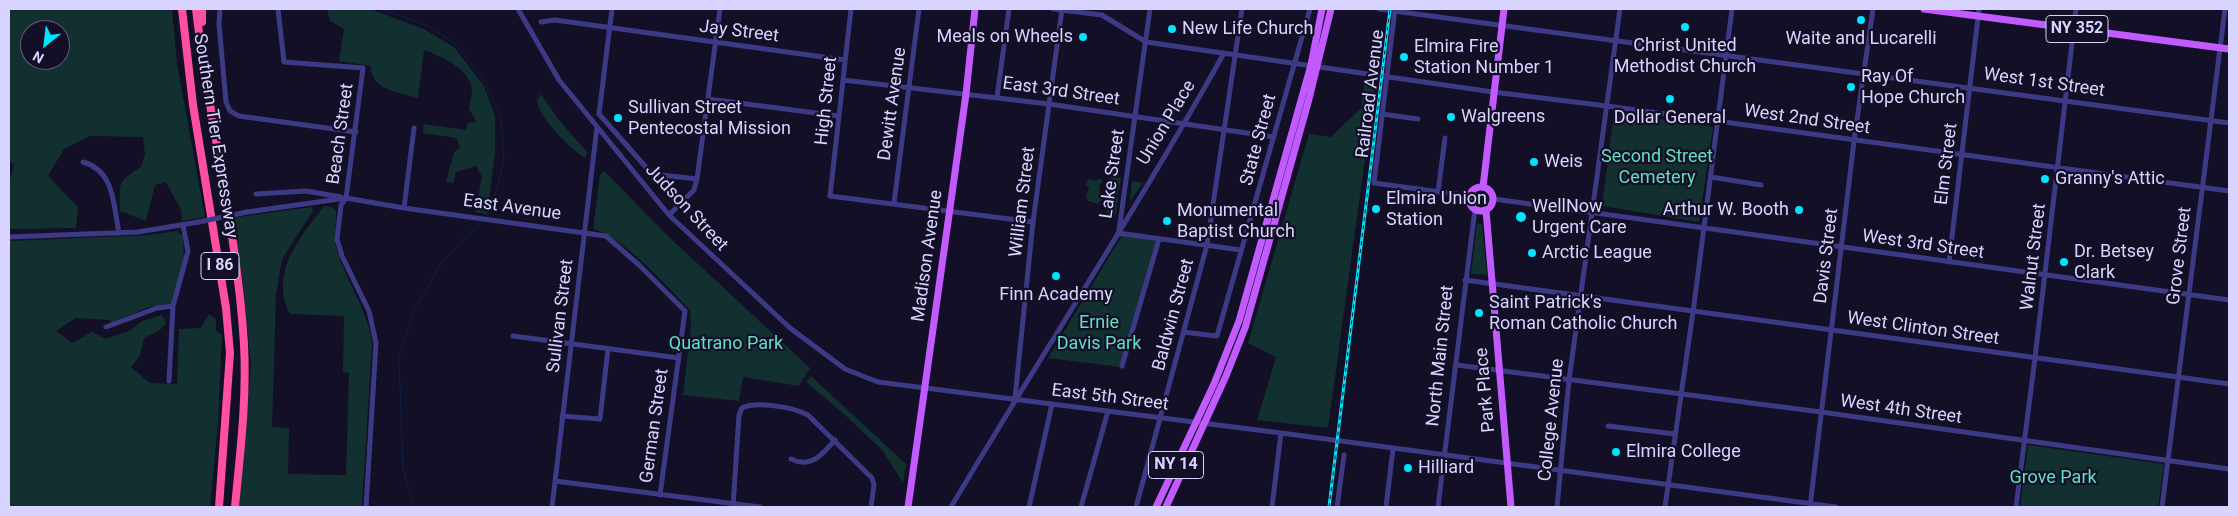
<!DOCTYPE html>
<style>
body{margin:0}
#map{position:relative;width:2238px;height:516px;overflow:hidden;background:#130f26;font-family:Roboto,sans-serif}
canvas{display:block}
.frame{position:absolute;inset:0;border:10px solid #d9d4ff;pointer-events:none}
.north{position:absolute;left:20px;top:20px;width:50px;height:50px;box-sizing:border-box;background:#130f26;border:1px solid #625e7d;border-radius:50%;rotate:209deg;font-size:14px;font-weight:700;line-height:20px;text-align:center;color:#d9d4ff}
.north::after{content:'';display:block;margin:auto;width:18px;height:22px;background:#00e5ff;clip-path:polygon(50% 0,100% 100%,50% 72%,0 100%)}
</style>
<div id="map">
<canvas width="2238" height="516"></canvas>
<div class="frame"></div>
<div class="north">N</div>
</div>
<script>
const g = document.querySelector('canvas').getContext('2d');
g.lineJoin = 'round';
function paint(path, color) {
  g.fillStyle = color;
  g.fill(path, 'evenodd');
}
function trace(path, color, width, dash) {
  g.strokeStyle = color;
  g.lineWidth = width;
  g.lineCap = dash ? 'butt' : 'round';
  g.setLineDash(dash || []);
  g.stroke(path);
}
function drawText(font, color, halo, rows, align = 'center') {
  g.font = font + ' Roboto,sans-serif';
  g.lineWidth = 4.5;
  g.setLineDash([]);
  g.textBaseline = 'middle';
  g.strokeStyle = halo;
  g.fillStyle = color;
  for (const [text, x, y, turn = 0] of rows) {
    g.save();
    g.translate(x, y);
    g.rotate((+turn || 0) * Math.PI / 180);
    g.textAlign = isNaN(turn) ? turn : align;
    if (halo) g.strokeText(text, 0, 0);
    g.fillText(text, 0, 0);
    g.restore();
  }
}
paint(new Path2D(`
 M9 9H172L177 64 205 217 182 221 181 210 166 182 155 185 146 221 120 211C120 182 116 182 141 167L145 155 143 137 90 136 64 149 48 176 78 207 76 228 9 229V183L14 165 9 161ZM30 30H60V60H30Z
 M327 9H370L424 29 455 48 484 86 495 116V153L487 214 475 212 482 177 476 166 456 172 453 183 446 182 454 152 460 148 457 138 423 133 424 124 466 130 468 123 477 122 469 109C470 103 472 95 472 89 469 68 442 57 424 50L418 98C398 92 370 90 371 66L339 61 344 29 330 21Z
 M1365 78 1376 79 1328 428 1257 420 1276 357 1248 343 1309 134 1331 137 1361 108Z
 M541 94 558 119 587 152 585 158C570 148 539 119 537 100Z
 M1614 112 1713 127 1699 222 1602 206Z
 M604 171 669 237 810 368 799 386 743 377 739 401 683 395 691 326 690 310C667 287 623 236 593 229L600 175Z
 M1111 177 1121 178 1118 195 1109 194Z
 M1090 179 1094 181 1100 179 1103 181 1099 186 1101 200 1098 204 1088 201 1086 197 1089 187 1086 185 1088 180Z
 M1132 181 1143 183 1131 200 1130 198Z
 M1109 196 1118 197 1116 215 1106 214Z
 M324 206 332 207 336 211C337 222 333 236 336 247 345 280 367 308 372 342L362 507H239L251 364 242 276 231 218 312 207 313 211 282 259 276 295 272 427 289 428 288 474 346 475 349 373 343 372 344 316 290 314C269 272 300 238 324 206Z
 M1477 223 1482 224 1487 275 1471 274Z
 M177 231 183 236 184 264 172 303 149 307 111 323 109 320 76 318 56 331 72 343 92 332 106 339 131 330 142 321 162 315 166 323 160 330 144 338 140 356 131 367 150 383 177 384 179 329 201 328 209 314 216 319V331L222 335 218 424 210 507H9V241L150 235Z
 M1123 234 1159 239 1120 367 1048 358Z
 M811 376 906 464 903 483 883 451 844 414 806 382Z
 M2028 445 2164 464 2158 507H2020Z`), '#12302f');
trace(new Path2D(`
 M382 9 428 26 455 44 482 78 501 116 504 160 491 212 487 216
 M415 507 403 469 399 358 413 313 441 263 482 221`), '#0c2248', 1);
trace(new Path2D(`
 M220 9 219 24 226 102 230 111 239 116 356 132
 M278 9 284 62 363 68 346 198 341 205 337 239 342 256 369 311 376 343 366 507
 M518 9 559 80 669 215 790 328 845 369 878 382 1281 433 1836 507
 M612 9 599 114 652 174 697 179
 M851 9 830 196 1033 222
 M1053 9 1102 15 1146 42 1493 92 1607 106 2229 191
 M1379 9 2229 123
 M1395 9 1374 183 1470 196
 M541 22 555 20 845 60
 M843 80 1049 104 1274 137
 M997 97 1009 9
 M708 99 839 116
 M1382 114 1418 119
 M83 162C115 171 113 204 119 233
 M1711 177 1761 185
 M1438 192 1445 138
 M256 194 306 191 341 197
 M1494 199 2229 300
 M894 203 919 9
 M404 208 414 128
 M247 212 346 198 404 208 606 236 639 265 685 311 660 495
 M669 215 694 190 697 179 720 9
 M1119 230 1150 9
 M1118 233 1241 250
 M9 237 138 232 199 222
 M1949 262 1979 9
 M1465 280 2229 384
 M106 327 157 308 173 306
 M1183 332 1217 336 1310 9
 M513 336 679 358
 M1457 365 1821 412 2229 469
 M1122 366 1159 239
 M169 381 173 306 188 251 183 225
 M1015 398 1033 222 1062 9
 M562 416 600 419 608 349
 M1608 426 1675 434
 M791 459C811 469 823 454 835 440
 M555 481 760 507
 M552 507 597 127
 M733 507 739 415 742 408C756 401 793 407 808 415L872 478 874 485 871 507
 M951 507C1041 355 1138 208 1224 53
 M1029 507 1052 404
 M1081 507 1108 411
 M1136 507 1207 245 1242 9
 M1272 507 1281 433
 M1337 507 1344 455
 M1386 507 1393 449
 M1438 507 1475 209
 M1557 507 1569 380 1620 9
 M1665 507 1694 305 1732 9
 M1810 507 1854 141 1873 9
 M2016 507 2035 358 2076 9
 M2162 507 2225 9`), '#3d3a85', 5);
trace(new Path2D(`
 M1924 9 2229 49
 M1483 187 1504 9
 M1469 199a12 12 0 1 1 24 0a12 12 0 1 1-24 0Z
 M1486 210 1511 507
 M908 507 966 94 975 9
 M1156 507 1214 384 1239 321 1311 65 1322 9
 M1166 507 1226 376 1245 328 1309 99 1331 9`), '#c25bff', 7);
trace(new Path2D(`
 M182 9 193 105 226 308 230 353 219 507
 M196 9C209 121 237 231 244 344 247 399 240 453 235 507
 M202 22V9`), '#ff4fa3', 8);
const rail = new Path2D(`
 M1329 507 1390 9`);
trace(rail, '#00e5ff', 3);
trace(rail, '#130f26', 1, [4]);
trace(new Path2D(`
 M199 222 247 212`), '#3d3a85', 5);
for (const [x, y, r, color] of [
 [1861,20,5,"#00e5ff"],
 [1685,27,5,"#00e5ff"],
 [1172,29,5,"#00e5ff"],
 [1083,37,5,"#00e5ff"],
 [1404,57,5,"#00e5ff"],
 [1851,87,5,"#00e5ff"],
 [1670,99,5,"#00e5ff"],
 [1451,117,5,"#00e5ff"],
 [618,118,5,"#00e5ff"],
 [1534,162,5,"#00e5ff"],
 [2045,179,5,"#00e5ff"],
 [1376,209,5,"#00e5ff"],
 [1799,210,5,"#00e5ff"],
 [1521,217,6,"#00e5ff"],
 [1167,221,5,"#00e5ff"],
 [1532,253,5,"#00e5ff"],
 [2064,262,5,"#00e5ff"],
 [1056,276,5,"#00e5ff"],
 [1479,313,5,"#00e5ff"],
 [1616,452,5,"#00e5ff"],
 [1408,468,5,"#00e5ff"]
]) {
  const dot = new Path2D();
  dot.arc(x, y, r, 0, 2 * Math.PI);
  g.fillStyle = color;
  g.fill(dot);
  trace(dot, '#130f26', 2);
}
for (const [x, y, w] of [
 [2077,29,62],
 [220,266,38],
 [1176,465,55]
]) {
  const box = new Path2D();
  box.roundRect(x - w / 2, y - 13.5, w, 27, 4);
  g.fillStyle = '#130f26';
  g.fill(box);
  trace(box, '#d9d4ff', 1);
}
drawText('bold 16px', '#d9d4ff', null, [
 ["NY 352",2077,29],
 ["I 86",220,266],
 ["NY 14",1176,465]
]);
drawText('18px', '#d9d4ff', '#130f26', [
 ["New Life Church",1182,29],
 ["Meals on Wheels",1073,37,"right"],
 ["Waite and Lucarelli",1861,39,"center"],
 ["Christ United",1685,46,"center"],
 ["Methodist Church",1685,67,"center"],
 ["Elmira Fire",1414,47],
 ["Station Number 1",1414,68],
 ["Ray Of",1861,77],
 ["Hope Church",1861,98],
 ["Sullivan Street",628,108],
 ["Pentecostal Mission",628,129],
 ["Walgreens",1461,117],
 ["Dollar General",1670,118,"center"],
 ["Weis",1544,162],
 ["Granny's Attic",2055,179],
 ["Elmira Union",1386,199],
 ["Station",1386,220],
 ["WellNow",1532,207],
 ["Urgent Care",1532,228],
 ["Arthur W. Booth",1789,210,"right"],
 ["Monumental",1177,211],
 ["Baptist Church",1177,232],
 ["Dr. Betsey",2074,252],
 ["Clark",2074,273],
 ["Arctic League",1542,253],
 ["Finn Academy",1056,295,"center"],
 ["Saint Patrick's",1489,303],
 ["Roman Catholic Church",1489,324],
 ["Elmira College",1626,452],
 ["Hilliard",1418,468]
], 'left');
drawText('18px', '#d9d4ff', '#130f26', [
 ["Jay Street",739,32,7],
 ["West 1st Street",2044,83,8],
 ["East 3rd Street",1061,92,8],
 ["Railroad Avenue",1371,94,-83],
 ["High Street",827,101,-84],
 ["Dewitt Avenue",893,104,-82],
 ["West 2nd Street",1807,120,8],
 ["Union Place",1167,123,-59],
 ["Beach Street",341,134,-82],
 ["Southern Tier Expressway",215,136,81],
 ["State Street",1259,140,-75],
 ["Elm Street",1947,164,-83],
 ["Lake Street",1113,174,-82],
 ["William Street",1023,202,-83],
 ["East Avenue",512,208,8],
 ["Judson Street",686,208,47],
 ["West 3rd Street",1923,245,8],
 ["Madison Avenue",928,256,-82],
 ["Davis Street",1827,256,-83],
 ["Grove Street",2180,256,-83],
 ["Walnut Street",2034,257,-83],
 ["Baldwin Street",1174,315,-75],
 ["Sullivan Street",561,316,-83],
 ["West Clinton Street",1923,329,8],
 ["North Main Street",1441,356,-84],
 ["Park Place",1486,390,-95],
 ["East 5th Street",1110,398,7],
 ["West 4th Street",1901,410,8],
 ["College Avenue",1552,420,-84],
 ["German Street",655,426,-82]
]);
drawText('18px', '#5fe0c0', '#130f26', [
 ["Second Street",1657,157],
 ["Cemetery",1657,178],
 ["Ernie",1099,323],
 ["Davis Park",1099,344],
 ["Quatrano Park",726,344],
 ["Grove Park",2053,478]
]);
</script>
